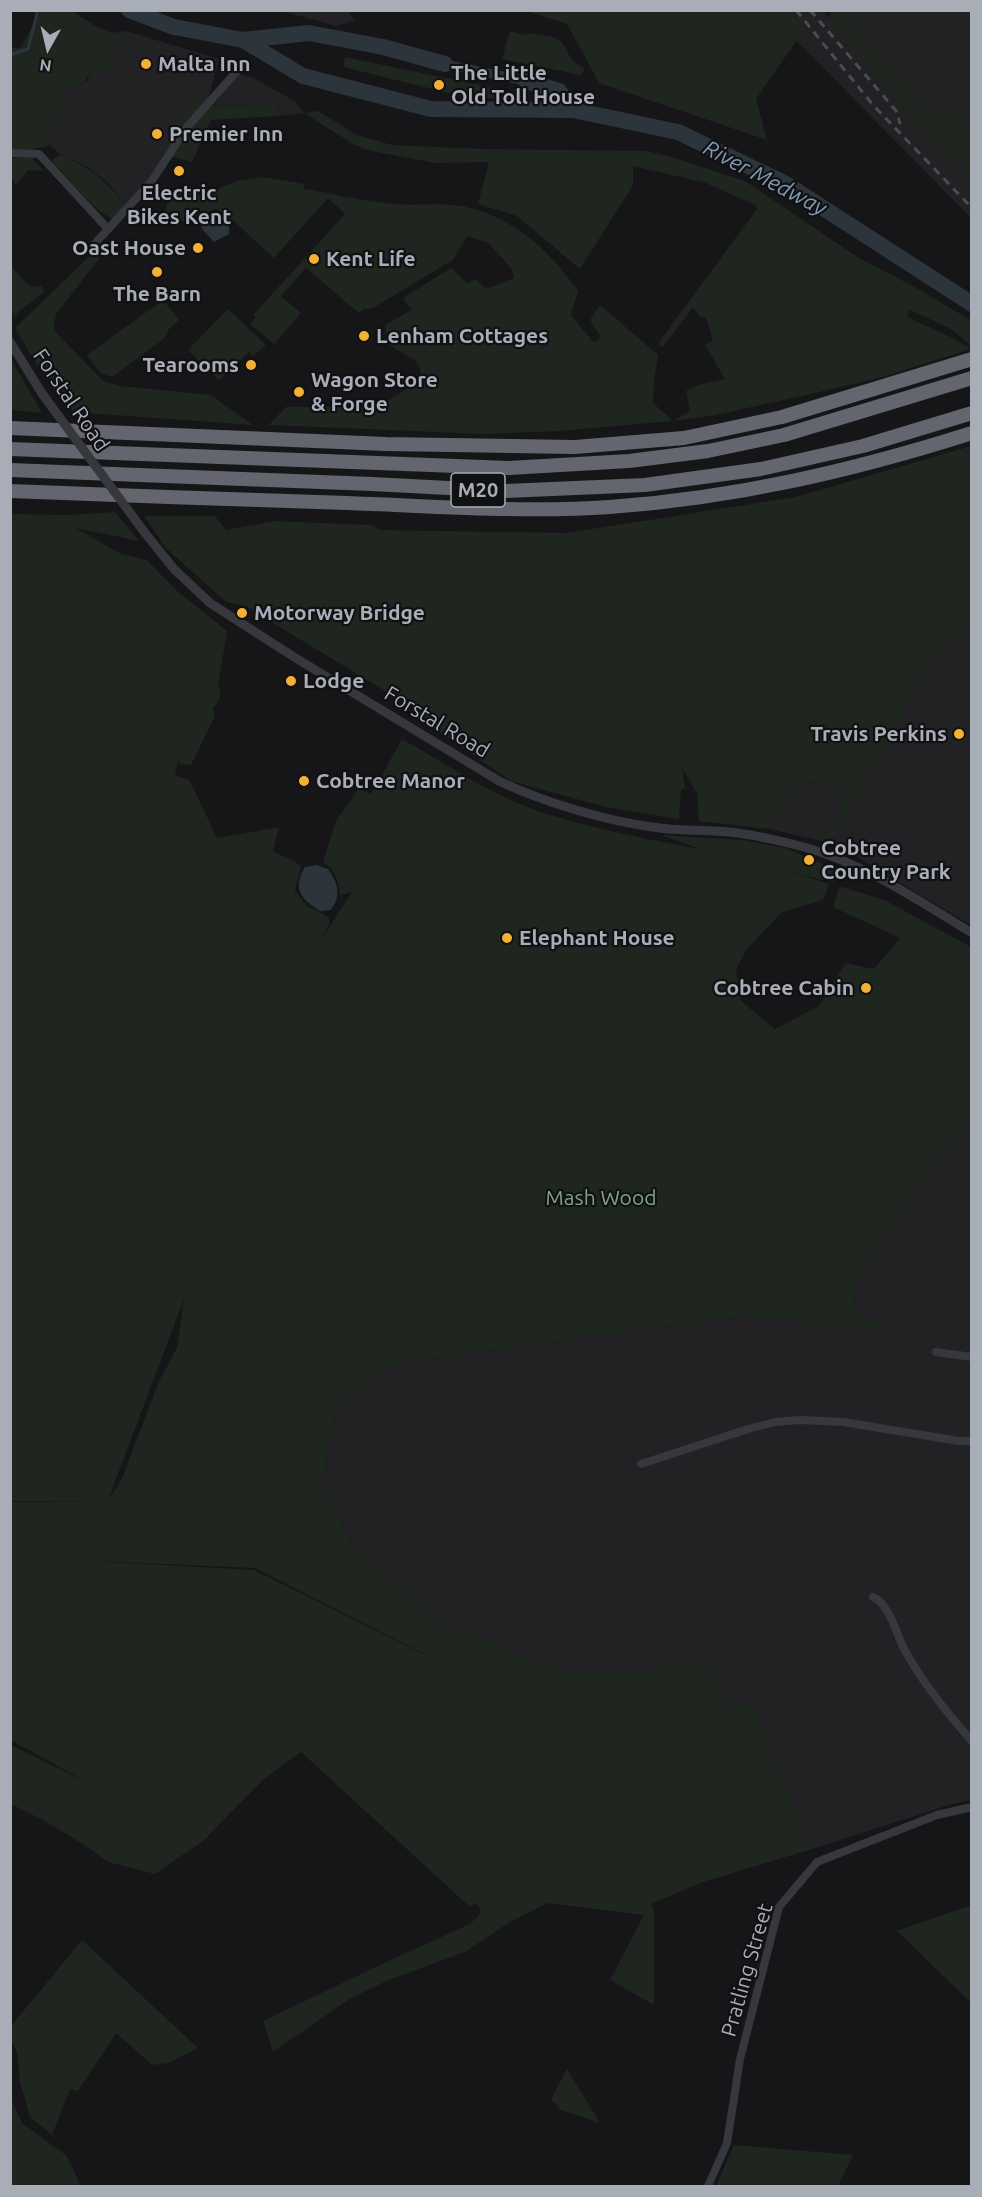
<!DOCTYPE html>
<style>
body{margin:0}
#map{position:relative;width:982px;height:2197px;overflow:hidden;background:#161618;font-family:Ubuntu,sans-serif}
canvas{display:block}
.frame{position:absolute;inset:0;border:12px solid #a8adb8;pointer-events:none}
.north{position:absolute;left:18px;top:18px;width:60px;height:60px;-webkit-text-stroke:4px #111113;paint-order:stroke;rotate:188deg;font-size:16px;font-weight:700;line-height:24px;text-align:center;color:#a8adb8}
.north::after{content:'';display:block;margin:auto;width:21px;height:27px;background:#a8adb8;clip-path:polygon(50% 0,100% 100%,50% 72%,0 100%)}
</style>
<div id="map">
<canvas width="982" height="2197"></canvas>
<div class="frame"></div>
<div class="north">N</div>
</div>
<script>
const g = document.querySelector('canvas').getContext('2d');
g.lineJoin = 'round';
function paint(path, color) {
  g.fillStyle = color;
  g.fill(path, 'evenodd');
}
function trace(path, color, width, dash) {
  g.strokeStyle = color;
  g.lineWidth = width;
  g.lineCap = dash ? 'butt' : 'round';
  g.setLineDash(dash || []);
  g.stroke(path);
}
function drawText(font, color, halo, rows, align = 'center') {
  g.font = font + ' Ubuntu,sans-serif';
  g.lineWidth = 4.5;
  g.setLineDash([]);
  g.textBaseline = 'middle';
  g.strokeStyle = halo;
  g.fillStyle = color;
  for (const [text, x, y, turn = 0] of rows) {
    g.save();
    g.translate(x, y);
    g.rotate((+turn || 0) * Math.PI / 180);
    g.textAlign = isNaN(turn) ? turn : align;
    if (halo) g.strokeText(text, 0, 0);
    g.fillText(text, 0, 0);
    g.restore();
  }
}
paint(new Path2D(`
 M282 11H347L355 20 336 26Z
 M775 11H824L888 92 971 178V218L797 41Z
 M845 11H971V115L924 107Z
 M126 31 219 59 208 100 154 173 126 206 109 184 86 166 61 155 50 145 43 134 55 119 65 86 87 81 111 33Z
 M239 74 254 78 296 102 304 113 278 116 277 102 211 107Z
 M961 632 971 634V925L832 842 939 646Z
 M797 777 847 793 821 841 769 829Z
 M971 1124V1800L952 1804 812 1849 753 1707 726 1708 561 1669 447 1627 351 1543 323 1480 337 1405 396 1364 745 1316 883 1333 877 1320 851 1314 859 1281 915 1185Z`), '#222225');
paint(new Path2D(`
 M41 11H72L97 27 124 38 107 73 94 67C87 80 81 88 65 86L55 119 43 134 50 145 31 150H11L10 47 20 48Z
 M526 11H791L804 30 756 99 767 140 599 83 567 24Z
 M831 11H845L924 107 971 115V179L888 92 830 19Z
 M510 31 527 35 528 33 551 36 562 42 572 60 585 69 581 75 502 59Z
 M345 57 489 87 499 99 465 97 343 67Z
 M197 99 212 107 277 102 278 116 211 120 192 162 160 154 184 110 188 111Z
 M318 111 357 135 392 145 483 149 647 151 675 158 745 181 859 258 911 285 971 320V346L950 328 909 310 907 317 955 339 971 349 882 377 815 393 716 415 673 421 559 431 483 434 269 425 286 407H375L422 381 420 369 416 361 391 346 388 340 385 325 411 310 403 298 451 268 468 284 475 279 486 289 514 278 512 269 488 243 467 236 453 260 373 308 364 309 359 313 306 268 281 296 301 313 274 344 250 324 256 318 253 315 345 214 328 198 274 258 229 217 216 209 168 226C162 217 167 203 170 193L213 191 237 181 263 177 304 184V189C334 194 364 201 394 204 414 206 434 203 454 205 506 211 550 249 578 291L571 315 594 343 601 337 590 320 600 305 658 355 654 381 653 403 673 421 690 411 686 391 698 385 725 379 705 345 713 340 706 317H700L693 307 663 347 660 346 659 342 757 209 755 205 706 183 633 166V185L580 269 517 216 478 204 489 162 434 163 367 150 353 144 304 113Z
 M61 155C90 168 106 180 126 206L112 219C90 207 72 181 53 163V159Z
 M11 158H32L44 171 28 170 16 185 11 178Z
 M99 247 98 260 56 314 53 329 103 381 120 386 211 395 253 425 73 412 35 362 15 328Z
 M11 266 30 287 41 286 45 291 14 316 11 308Z
 M163 300 179 320 169 329 164 339 112 377 100 373 87 355Z
 M228 309 266 345 253 356 249 352 219 381 188 350Z
 M11 359 42 413 11 410Z
 M971 446V634L961 632 939 647 832 842 821 841 847 793 797 777 769 829 699 821 697 793 682 768 685 789H681L679 819 606 807 511 781 435 729 420 712 245 606 225 601 166 548 144 516H215L226 530 274 521 371 525 379 530 566 533 796 497Z
 M115 512 139 541 76 528 121 554 147 560 176 590 227 631 218 686C223 696 219 701 213 708L215 716 191 765 180 764 178 761 175 775 190 781 217 838 279 827 273 851 301 865 295 891 307 906 327 916 330 922 321 940 352 892 340 895C338 881 336 870 323 862L336 821 358 789 371 794 402 739C445 763 488 793 535 810 589 828 645 839 700 849L661 835 742 840 785 848 832 868 836 876 834 883 789 871 829 884 824 898 820 901 782 912 746 950 736 970 741 1001 775 1029 819 1006 845 963 874 969 900 938 833 907 840 886 886 901 971 947V1124L915 1185 859 1281 851 1314 877 1320 884 1334 745 1316 396 1364 337 1405 323 1480 351 1543 447 1627 561 1669 639 1672 698 1659 720 1675 726 1707 753 1706 812 1849 703 1882 651 1904 654 1912V2005L610 1980 644 1915 548 1903 510 1922 465 1952 391 1979 351 1998 273 2052 263 2021 386 1962 470 1924 479 1915 481 1909 475 1903 470 1907 301 1752 264 1779 203 1841 155 1874 108 1862 86 1846 43 1820 11 1804V1745L88 1783 11 1740V1502L107 1501H11V514L68 515ZM184 1299 177 1348 159 1381 121 1481 108 1500ZM74 1560 255 1568 468 1676 254 1570Z
 M971 1905H972L971 2003 897 1931Z
 M82 1940 198 2048 168 2063 152 2065 116 2033 78 2091 70 2089 52 2135 30 2117 20 2082 17 2052 11 2040V2026Z
 M567 2069 600 2123 561 2110 551 2099Z
 M11 2076 13 2103 22 2123 67 2156 81 2186H11Z
 M734 2145 853 2155 838 2186H716Z`), '#1e261f');
paint(new Path2D(`
 M213 213 229 217V234L214 242 202 229 201 223Z
 M316 865 328 869C338 884 342 894 331 910L320 911C301 899 292 889 305 867Z`), '#2c353c');
trace(new Path2D(`
 M10 55 28 49 38 10`), '#2c353c', 3);
trace(new Path2D(`
 M445 64 526 81`), '#2c353c', 9);
trace(new Path2D(`
 M129 10 174 27 243 40 309 33 383 47 445 64
 M243 40 303 76 431 109 573 110 678 132 786 184 972 304
 M526 81 559 91 573 110`), '#2c353c', 16);
trace(new Path2D(`
 M10 153 39 154 108 229
 M90 249 151 182 188 126 238 70
 M936 1352 972 1357
 M641 1464 748 1429 775 1422 800 1420 843 1422 959 1441H972
 M873 1597C889 1604 896 1632 903 1647 921 1681 947 1713 972 1741
 M708 2186 727 2143 740 2059 779 1907 817 1862 937 1815 972 1807`), '#37383d', 8);
trace(new Path2D(`
 M10 342 43 395
 M145 533 174 569 210 603 294 657 499 781C543 802 603 820 652 827 678 831 703 830 729 832 750 834 772 839 792 844 857 859 915 898 972 933`), '#37383d', 9);
trace(new Path2D(`
 M10 428 386 444 575 447 684 438 782 417 972 359
 M10 449 509 468 629 461 708 451 784 435 972 378
 M10 470 372 484 506 491 645 485 761 469 863 446 972 413
 M10 491C122 496 235 499 347 503 432 506 525 513 610 507 735 498 852 471 972 433`), '#63666e', 14);
trace(new Path2D(`
 M796 10 873 105 972 208
 M810 10 897 112 900 124`), '#4a4c52', 3, [8, 6]);
trace(new Path2D(`
 M43 395 145 533`), '#37383d', 9);
for (const [x, y, r, color] of [
 [146,64,6,"#f2b134"],
 [439,85,6,"#f2b134"],
 [157,134,6,"#f2b134"],
 [179,171,6,"#f2b134"],
 [198,248,6,"#f2b134"],
 [314,259,6,"#f2b134"],
 [157,272,6,"#f2b134"],
 [364,336,6,"#f2b134"],
 [251,365,6,"#f2b134"],
 [299,392,6,"#f2b134"],
 [242,613,6,"#f2b134"],
 [291,681,6,"#f2b134"],
 [959,734,6,"#f2b134"],
 [304,781,6,"#f2b134"],
 [809,860,6,"#f2b134"],
 [507,938,6,"#f2b134"],
 [866,988,6,"#f2b134"]
]) {
  const dot = new Path2D();
  dot.arc(x, y, r, 0, 2 * Math.PI);
  g.fillStyle = color;
  g.fill(dot);
  trace(dot, '#111113', 2);
}
for (const [x, y, w] of [
 [478,490,54]
]) {
  const box = new Path2D();
  box.roundRect(x - w / 2, y - 17, w, 34, 4.5);
  g.fillStyle = '#111113';
  g.fill(box);
  trace(box, '#a8adb8', 1.5);
}
drawText('bold 20px', '#a8adb8', null, [
 ["M20",478,490]
]);
drawText('bold 21px', '#a8adb8', '#111113', [
 ["Malta Inn",158,64],
 ["The Little",451,73],
 ["Old Toll House",451,97],
 ["Premier Inn",169,134],
 ["Electric",179,193,"center"],
 ["Bikes Kent",179,217,"center"],
 ["Oast House",186,248,"right"],
 ["Kent Life",326,259],
 ["The Barn",157,294,"center"],
 ["Lenham Cottages",376,336],
 ["Tearooms",239,365,"right"],
 ["Wagon Store",311,380],
 ["& Forge",311,404],
 ["Motorway Bridge",254,613],
 ["Lodge",303,681],
 ["Travis Perkins",947,734,"right"],
 ["Cobtree Manor",316,781],
 ["Cobtree",821,848],
 ["Country Park",821,872],
 ["Elephant House",519,938],
 ["Cobtree Cabin",854,988,"right"]
], 'left');
drawText('21px', '#a8adb8', '#111113', [
 ["Forstal Road",71,400,56],
 ["Forstal Road",437,722,31],
 ["Pratling Street",747,1970,-74]
]);
drawText('21px', '#7fa381', '#111113', [
 ["Mash Wood",601,1198]
]);
drawText('italic 22px', '#7f9bb3', '#111113', [
 ["River Medway",765,178,28]
]);
</script>
